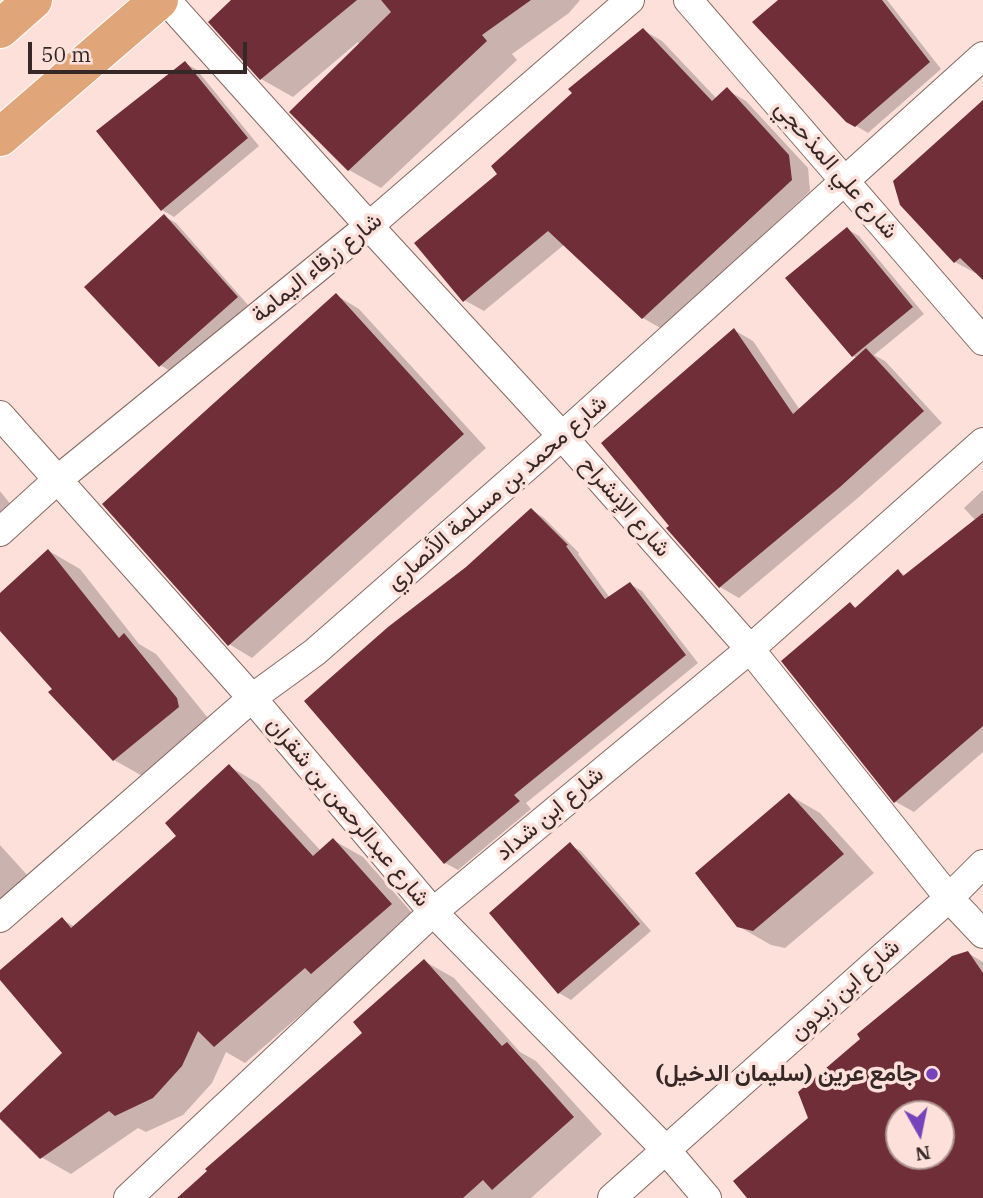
<!DOCTYPE html>
<meta charset="utf-8">
<style>
body{margin:0}
#map{position:relative;width:983px;height:1198px;overflow:hidden;background:#fde0da;font-family:"IBM Plex Serif",serif}
canvas{display:block}
.north{position:absolute;left:885px;top:1100px;width:70px;height:70px;box-sizing:border-box;background:#fde0da;border:2px solid #ad9692;border-radius:50%;rotate:171deg;font-size:19px;font-weight:700;line-height:28px;text-align:center;color:#362826}
.north::after{content:'';display:block;margin:auto;width:24px;height:32px;background:#7643ba;clip-path:polygon(50% 0,100% 100%,50% 72%,0 100%)}
.scale{position:absolute;left:28px;top:42px;width:219px;height:32px;box-sizing:border-box;border:4px solid #362826;border-top:0;padding-left:9px;font-size:21px;line-height:24px;white-space:nowrap;color:#362826;-webkit-text-stroke:5px #fde0da;paint-order:stroke}
</style>
<div id="map">
<canvas width="983" height="1198"></canvas>
<div class="north">N</div>
<div class="scale">50 m</div>
</div>
<script>
const g = document.querySelector('canvas').getContext('2d');
g.lineJoin = 'round';
function paint(path, color) {
  g.fillStyle = color;
  g.fill(path, 'evenodd');
}
function trace(path, color, width, dash) {
  g.strokeStyle = color;
  g.lineWidth = width;
  g.lineCap = dash ? 'butt' : 'round';
  g.setLineDash(dash || []);
  g.stroke(path);
}
function drawText(font, color, halo, rows, align = 'center') {
  g.font = font + ' "IBM Plex Serif",Vazirmatn,serif';
  g.lineWidth = 7;
  g.setLineDash([]);
  g.textBaseline = 'middle';
  g.strokeStyle = halo;
  g.fillStyle = color;
  for (const [text, x, y, turn = 0] of rows) {
    g.save();
    g.translate(x, y);
    g.rotate((+turn || 0) * Math.PI / 180);
    g.textAlign = isNaN(turn) ? turn : align;
    if (halo) g.strokeText(text, 0, 0);
    g.fillText(text, 0, 0);
    g.restore();
  }
}
paint(new Path2D(`
 M234 0H580L569 13 512 54 517 60 381 188 349 170 360 45 358 42 293 97 261 79Z
 M781 0H887L941 69 868 133 848 121Z
 M643 30 662 41 717 99 727 90 746 101 808 168 810 191 662 329 643 318 565 244 484 311 464 300 500 174Z
 M185 63 197 70 259 146 174 217 162 210 99 131Z
 M983 103V277L977 271 975 273 955 262Z
 M164 216 176 223 248 305 172 372 160 365Z
 M847 229 859 236 924 314 874 355 885 361 942 423 859 497 739 598 720 587 734 330 753 341 800 410 857 358 853 356Z
 M336 295 359 309 486 448 252 658 229 644Z
 M983 490V752L914 812 896 802 783 661 850 604 857 608 898 571 906 576 976 521 964 508Z
 M0 491 11 505 0 514Z
 M532 510 544 518 579 553 578 554 610 598 630 584 642 591 698 663 526 803 531 809 458 870 445 863 467 569Z
 M49 551 80 569 139 644 156 654 208 718 210 726 146 778 114 760 0 628V596Z
 M229 766 259 784 321 851 333 840 363 857 420 922 334 986 245 1063 226 1052 212 1083 183 1115 146 1132 138 1128 71 1174 41 1157 0 1116 65 1053 0 978V972L62 919 75 927 179 836Z
 M789 795 820 813 874 873 785 948 771 945 738 926Z
 M0 845 28 876 0 906Z
 M570 845 581 851 651 931 571 1000 559 993 492 913Z
 M968 953 983 962V1198H749L810 1118ZM899 1114H941V1156H899Z
 M424 961 454 978 520 1052 536 1061 602 1134 531 1198H180L365 1033Z`), '#0003');
paint(new Path2D(`
 M231 0H357L260 80 208 22Z
 M381 0H531L482 35 487 41 348 171 289 112 391 12Z
 M778 0H882L930 62 855 127 846 122 752 22Z
 M643 28 712 101 727 87 789 155 792 180 642 319 548 231 463 302 414 243 497 174 491 166 572 93 568 89Z
 M185 61 248 138 161 211 96 131Z
 M983 100V280L960 258 954 263 900 205 893 181Z
 M164 214 238 297 159 367 84 287Z
 M847 227 913 307 852 357 785 278Z
 M336 293 464 434 228 646 102 504Z
 M734 328 793 414 866 348 924 411 840 487 719 588 666 528 669 526 601 443Z
 M531 508 568 545 566 546 605 599 630 582 686 655 514 795 520 801 444 864 304 701 388 627 466 567Z
 M983 513V726L894 803 781 661 850 602 855 608 898 569 903 576Z
 M48 549 119 638 124 633 177 698 179 707 113 761 48 692 52 689 0 631V593Z
 M229 764 313 856 333 838 392 904 311 974 305 968 214 1047 198 1031 182 1066 153 1098 115 1116 109 1111 40 1159 0 1119V1113L62 1053 0 980V970L62 917 71 928 176 836 165 823Z
 M789 793 844 854 753 931 737 927 695 873Z
 M570 842 640 924 558 994 489 913Z
 M968 951 983 973V1198H747L733 1181 808 1118 798 1092 860 1039 857 1034 952 956ZM899 1114H941V1156H899Z
 M424 959 502 1046 507 1042 574 1117 492 1190 483 1180 463 1198H177L207 1171 205 1169 362 1033 353 1022Z`), '#702e38');
const minor = new Path2D(`
 M166 0 369 226 562 436 750 649 949 898 983 934
 M688 0 983 341
 M0 415 252 698 433 912 666 1150 707 1198
 M0 532 56 481 369 226 630 0
 M0 918 252 698 315 652 562 436 983 56
 M128 1198 433 912 750 649 983 442
 M612 1198 949 898 983 864`);
const primary = new Path2D(`
 M0 29 33 0
 M0 137 159 0`);
trace(minor, '#876862', 30);
trace(primary, '#fff', 40);
trace(minor, '#fff', 28);
trace(primary, '#e1a57a', 38);
for (const [x, y, r, color] of [
 [932,1074,7,"#7643ba"]
]) {
  const dot = new Path2D();
  dot.arc(x, y, r, 0, 2 * Math.PI);
  g.fillStyle = color;
  g.fill(dot);
  trace(dot, '#fde0da', 2.5);
}
drawText('23px', '#362826', '#fde0da', [
 ["شارع علي المذحجي",836,170,49],
 ["شارع زرقاء اليمامة",317,268,-39],
 ["شارع محمد بن مسلمة الأنصاري",497,493,-41],
 ["شارع الإنشراح",625,507,49],
 ["شارع عبدالرحمن بن شقران",348,812,50],
 ["شارع ابن شداد",550,814,-40],
 ["شارع ابن زيدون",845,990,-42]
]);
drawText('bold 23px', '#362826', '#fde0da', [
 ["جامع عرين (سليمان الدخيل)",918,1074]
], 'right');
</script>
